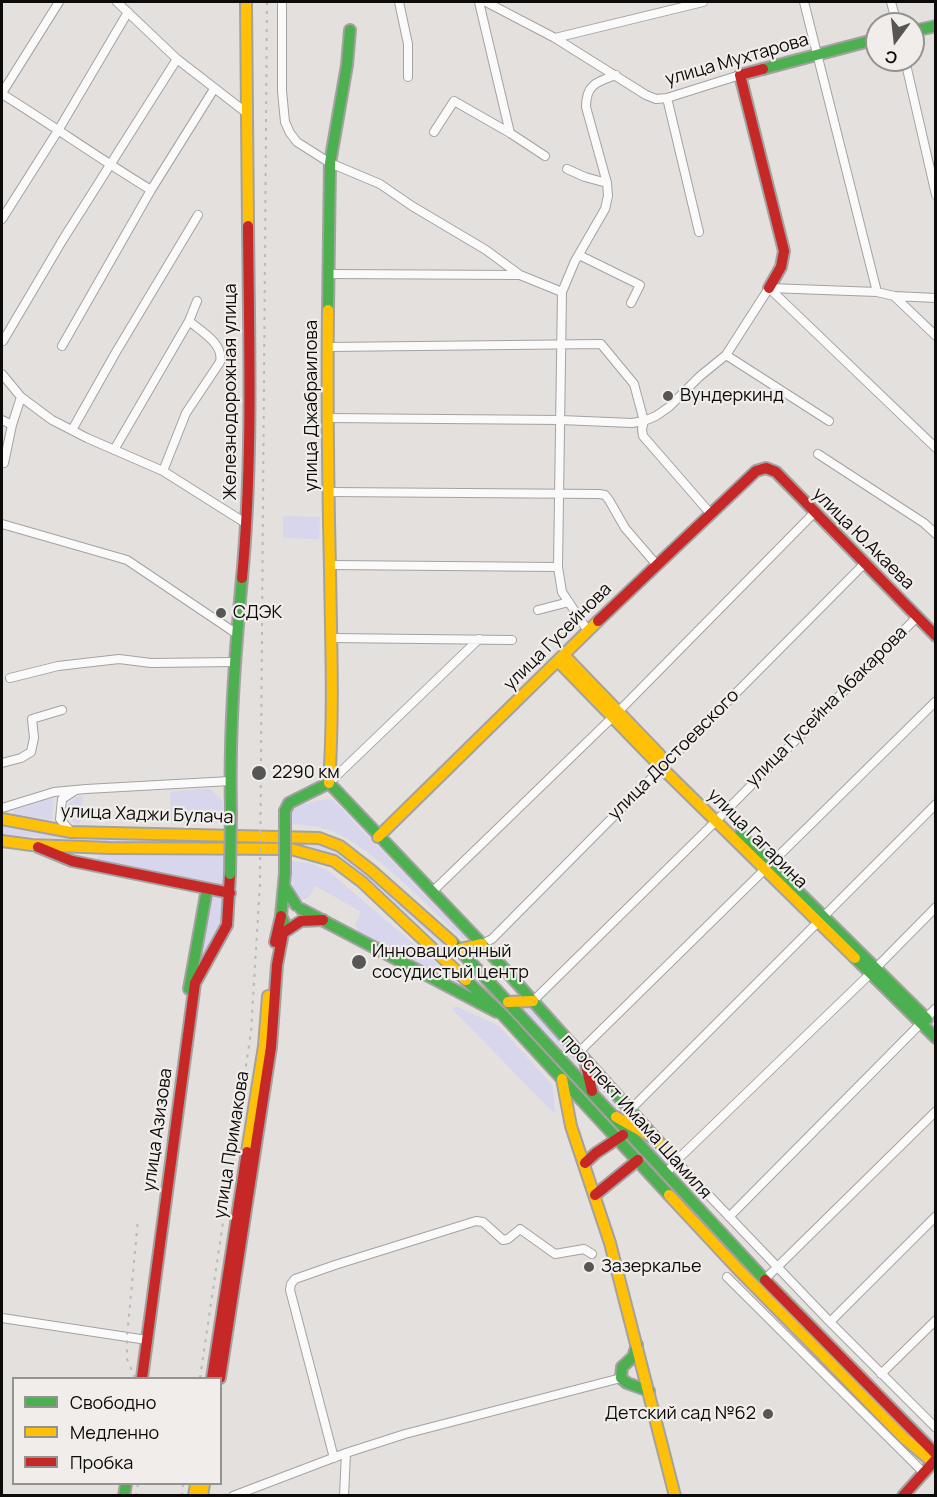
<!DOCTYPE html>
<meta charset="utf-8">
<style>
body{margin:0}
#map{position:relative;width:937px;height:1497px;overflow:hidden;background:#e3e0de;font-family:Manrope,sans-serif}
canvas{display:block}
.frame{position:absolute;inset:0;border:3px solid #0c0b0a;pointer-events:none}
.legend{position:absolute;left:12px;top:1377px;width:210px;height:108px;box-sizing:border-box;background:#f1edea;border:2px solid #959390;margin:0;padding:8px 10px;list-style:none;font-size:18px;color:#0c0b0a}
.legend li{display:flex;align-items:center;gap:12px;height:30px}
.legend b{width:30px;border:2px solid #959390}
.north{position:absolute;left:865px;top:12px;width:60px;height:60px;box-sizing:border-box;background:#f1edea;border:2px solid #959390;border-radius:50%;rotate:195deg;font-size:16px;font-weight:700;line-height:24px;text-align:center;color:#0c0b0a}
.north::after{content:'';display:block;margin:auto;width:21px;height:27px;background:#575654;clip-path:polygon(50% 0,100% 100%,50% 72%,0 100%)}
</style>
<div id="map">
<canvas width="937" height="1497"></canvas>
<div class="frame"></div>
<ul class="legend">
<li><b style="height:8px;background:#4caf50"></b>Свободно</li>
<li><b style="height:8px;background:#ffc107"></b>Медленно</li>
<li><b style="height:8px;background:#c62828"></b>Пробка</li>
</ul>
<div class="north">С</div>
</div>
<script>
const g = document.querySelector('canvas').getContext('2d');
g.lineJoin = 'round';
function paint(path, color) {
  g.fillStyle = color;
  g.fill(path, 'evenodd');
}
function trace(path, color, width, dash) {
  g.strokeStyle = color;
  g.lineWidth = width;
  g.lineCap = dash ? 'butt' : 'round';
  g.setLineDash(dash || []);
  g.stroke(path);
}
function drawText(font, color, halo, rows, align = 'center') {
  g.font = font + ' Manrope,sans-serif';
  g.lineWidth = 4.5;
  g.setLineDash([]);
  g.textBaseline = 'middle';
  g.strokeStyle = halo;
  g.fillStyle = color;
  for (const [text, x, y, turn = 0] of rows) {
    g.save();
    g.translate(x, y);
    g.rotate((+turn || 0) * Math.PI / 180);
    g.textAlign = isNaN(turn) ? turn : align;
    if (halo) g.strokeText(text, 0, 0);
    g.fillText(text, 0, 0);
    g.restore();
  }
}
paint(new Path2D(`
 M283 516 320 517 319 539 283 538Z
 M198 789H210L222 800 224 823H171L170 792Z
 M83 796 79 825 67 818V806L76 797Z
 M52 798 54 800 52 814 53 820 14 814 13 810Z
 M326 799 333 800 466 938 464 940C429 908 374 848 332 831 319 826 305 825 291 824V811L295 806Z
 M2 825 68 836 298 841C318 844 333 849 350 861L453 951 468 968 349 863C333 853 317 848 297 844L109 843 2 834Z
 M98 855 224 856 223 882 219 886 98 861Z
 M291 861 309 863 327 870 463 986 462 987 358 931 355 925 361 912 316 886 308 898 302 900 293 891Z
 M213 896 222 897C230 913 214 940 206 953L203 952 211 899Z
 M519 1004 529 1005 584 1064 586 1074Z
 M454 1007H458L499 1026 553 1086 555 1114 453 1010Z
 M590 1072 640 1128 633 1126 591 1079Z
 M639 1137 655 1144 669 1157V1167L666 1168Z`), '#d7d6ec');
const street = new Path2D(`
 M117 2 177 59 248 114
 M282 2V91L285 122 290 133 297 142 330 163 380 184 412 206 486 250 520 275 562 292
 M399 2 408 44V77
 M479 2 510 133
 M486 2 555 38 646 95 656 99 667 98 740 75
 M804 2 877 292
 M891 2 897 24
 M555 38 703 2
 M905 60 936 195
 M2 93 59 2
 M2 94C52 125 100 159 151 190
 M667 98 699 232
 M434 132 454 101 510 133 545 156
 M567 169 585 177 607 183
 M2 219 59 129 128 12
 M579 255 640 285 631 303
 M329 274 520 275
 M769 288 936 448
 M769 288 877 292 894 296 936 298
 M894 296 936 336
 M3 341 62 241 177 59
 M62 346 151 190 214 89
 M328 347 601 344 634 384 644 421 642 429 643 436 710 513
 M726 355 829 421
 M2 374 21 397 52 420 87 438 163 471 247 524
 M327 418 561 420 632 423 644 421 656 416 669 407 699 377 726 355 769 288
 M2 420 12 425
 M72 430 116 352 198 215
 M114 450 189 321 197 301
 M818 454 924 523 936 534
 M4 463 12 425 21 397
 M163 471 186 413 220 362C224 344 202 332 189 321
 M329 492 599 494 605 495 609 500 625 528 656 564
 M2 524 127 560 237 634
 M330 565 558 567
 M538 610 569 602
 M588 631 562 592 558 567 562 292 575 261 605 209 608 196 607 183 586 107C586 84 597 82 616 75
 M331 638 512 640
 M10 678 58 666 119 659 151 663 234 662
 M2 763 21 758 31 752 34 738 32 719 62 710
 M329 783 479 639
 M2 808 54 792 86 789 230 781
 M71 832 60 819 62 799 73 792
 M432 892 618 712 814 513
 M482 944 492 939 864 564
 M533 1001 716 821 917 617
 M578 1053 936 701
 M630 1110 936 804
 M676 1161 830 1322 936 1428
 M666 1174 676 1161 870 974 936 907
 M729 1217 936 1008
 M727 1277 924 1473
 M764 1280 936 1111
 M2 1318 147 1340
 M830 1322 936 1216
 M881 1374 936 1320
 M334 1458 290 1290 291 1284 295 1279 335 1265 476 1221 483 1222 503 1240 508 1239 520 1229 555 1254 584 1249 592 1254
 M233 1496 346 1453 405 1434 621 1378
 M344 1496 346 1453`);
const fast = new Path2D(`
 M913 31 936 26
 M763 69 877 39
 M328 310 330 163 347 65 350 30
 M329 783 482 944 657 1140
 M231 811C229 733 235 656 242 578
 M285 811 289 803 329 783
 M740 834 927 1019
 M284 886 296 905
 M301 909 497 1012
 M284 922 281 916 285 873
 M452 942 765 1280
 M855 958 936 1038
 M466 980 503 1015 669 1195
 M189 989 207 889
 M637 1345 633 1357 622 1367 621 1378 627 1383 649 1391
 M124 1496 126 1484`);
const slow = new Path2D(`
 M246 2 248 226
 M328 310C327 397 328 483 330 569 331 640 334 712 329 783
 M564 655 660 755
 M558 661 661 767 855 958
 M2 819 71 832 319 838 340 846 372 871 452 942
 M378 837 598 621
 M2 841 32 845 109 848 291 849 334 861 362 882 466 980
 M460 949 482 944
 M508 1002 533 1001
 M562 1079 571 1126 610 1243 675 1496
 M616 1117 657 1140 676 1161
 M247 1152 264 1046 268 996
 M669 1195 737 1268 904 1438 936 1465
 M194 1496 196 1484
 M202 1496 204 1484`);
const jam = new Path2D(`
 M763 69 740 75 784 251 781 267 769 288
 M242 578C253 462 249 343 248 226
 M598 621 756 471 766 468 776 472 936 636
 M38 847 72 861 230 893
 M275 942 281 916
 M585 1061 592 1091
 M585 1163 596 1153 623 1135
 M595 1195 638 1160
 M765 1280 936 1454
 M142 1378 195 983 227 925 230 874
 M212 1378 247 1152
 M220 1378 271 1047 277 965 283 933 301 921 323 920
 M903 1496 936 1459`);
trace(street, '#a4a2a1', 10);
trace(fast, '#a4a2a1', 14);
trace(slow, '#a4a2a1', 14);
trace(jam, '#a4a2a1', 14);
trace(street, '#fbfafa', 8);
trace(fast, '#4caf50', 10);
trace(slow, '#ffc107', 10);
trace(jam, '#c62828', 10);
trace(new Path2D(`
 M135 1378 127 1359V1337L138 1219
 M200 1378 251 1032 260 883 267 2
 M136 1496 138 1484
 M182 1496 183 1484`), '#b9b9b9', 2, [3, 6]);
const fastBridge = new Path2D(`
 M285 811V873
 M230 874 231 811`);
trace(fastBridge, '#a4a2a1', 14, []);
trace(fastBridge, '#4caf50', 10);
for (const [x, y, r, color] of [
 [668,396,6,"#575654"],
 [221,613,6,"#575654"],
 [259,773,8,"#575654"],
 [359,962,8,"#575654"],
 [589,1267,6,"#575654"],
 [768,1414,6,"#575654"]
]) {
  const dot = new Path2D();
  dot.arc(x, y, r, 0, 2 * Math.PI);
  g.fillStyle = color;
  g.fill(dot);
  trace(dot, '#f1edea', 2);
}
drawText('18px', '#0c0b0a', '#f1edea', [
 ["улица Мухтарова",737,60,-16],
 ["Железнодорожная улица",231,392,-90],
 ["улица Джабраилова",312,406,-90],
 ["улица Ю.Акаева",863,539,45],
 ["улица Гусейнова",558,637,-45],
 ["улица Гусейна Абакарова",827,707,-45],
 ["улица Достоевского",674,755,-45],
 ["улица Хаджи Булача",147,815,2],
 ["улица Гагарина",757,839,45],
 ["проспект Имама Шамиля",636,1117,48],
 ["улица Азизова",158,1130,-82],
 ["улица Примакова",232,1145,-81]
]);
drawText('18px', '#0c0b0a', '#f1edea', [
 ["Вундеркинд",680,396],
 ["СДЭК",233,613],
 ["2290 км",272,773],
 ["Инновационный",372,952],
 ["сосудистый центр",372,973],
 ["Зазеркалье",601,1267],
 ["Детский сад №62",756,1414,"right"]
], 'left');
</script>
